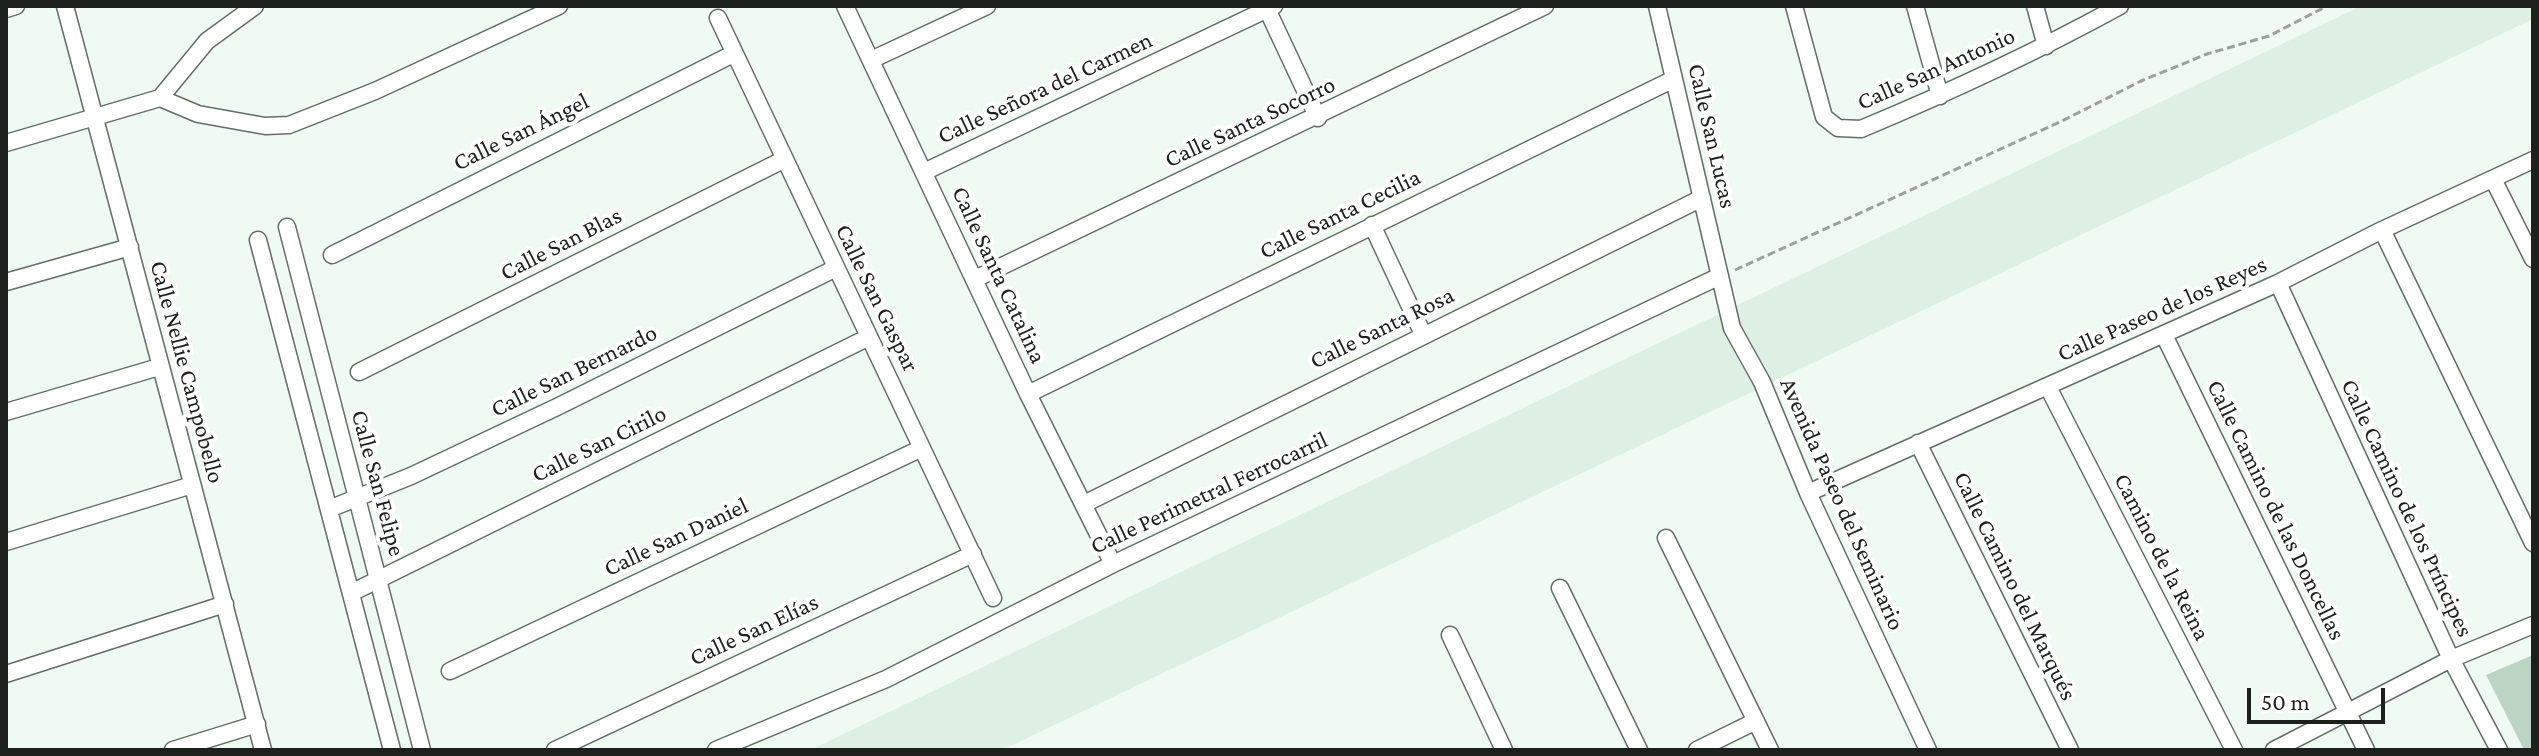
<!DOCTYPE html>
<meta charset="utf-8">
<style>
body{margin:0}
#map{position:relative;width:2539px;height:756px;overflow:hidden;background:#effaf3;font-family:"Crimson Pro",serif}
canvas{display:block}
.frame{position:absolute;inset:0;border:8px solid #1d211e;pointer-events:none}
.scale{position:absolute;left:2247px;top:688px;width:138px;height:36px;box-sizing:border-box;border:4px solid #1d211e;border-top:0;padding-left:10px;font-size:24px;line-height:28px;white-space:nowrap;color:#1d211e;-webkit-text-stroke:6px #fff;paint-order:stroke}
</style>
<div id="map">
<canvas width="2539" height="756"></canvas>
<div class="frame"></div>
<div class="scale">50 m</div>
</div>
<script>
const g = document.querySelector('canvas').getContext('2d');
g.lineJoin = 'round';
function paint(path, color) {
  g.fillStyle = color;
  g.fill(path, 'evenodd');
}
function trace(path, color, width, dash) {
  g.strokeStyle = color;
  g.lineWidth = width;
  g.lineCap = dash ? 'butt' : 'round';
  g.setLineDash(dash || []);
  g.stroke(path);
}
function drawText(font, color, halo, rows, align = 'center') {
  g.font = font + ' "Crimson Pro",serif';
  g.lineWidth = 8;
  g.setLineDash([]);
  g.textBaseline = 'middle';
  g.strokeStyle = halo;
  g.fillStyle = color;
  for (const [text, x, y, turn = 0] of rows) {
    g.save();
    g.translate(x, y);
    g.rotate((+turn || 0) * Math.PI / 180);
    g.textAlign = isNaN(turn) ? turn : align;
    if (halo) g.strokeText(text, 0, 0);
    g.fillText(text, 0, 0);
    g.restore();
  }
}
paint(new Path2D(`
 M2361 6H2533V19L1002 750H810Z`), '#def0e4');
paint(new Path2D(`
 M2533 655V750H2524L2486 675Z`), '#bcd4c4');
const minor = new Path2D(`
 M65 6 263 750
 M845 6 1028 394 1113 564
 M1657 6 1732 328 1762 382 1808 493 1928 750
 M1794 6 1824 117 1838 128 1861 129C1950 92 2036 52 2120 6
 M1915 6 1940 96
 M2035 6 2046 46
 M6 9 16 6
 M1267 9 1318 118
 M718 18 993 598
 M871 60 987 6
 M160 98 198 114 265 126 289 125 375 91 559 6
 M160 98 207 41 255 6
 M6 143 160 98
 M924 172 1274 6
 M2493 179 2533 259
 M1372 225 1423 334
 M287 227 422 750
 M2382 230 2533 543
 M258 240 392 750
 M332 255 733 54
 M975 279 1545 6
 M6 282 130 247
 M2278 283 2451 659 2499 750
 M2164 335 2366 750
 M359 372 785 159
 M2048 387 2234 750
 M1028 394 1674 79
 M6 412 159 367
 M1918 443 2070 750
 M1808 493 2278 283 2382 230 2533 160
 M1084 504 1702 198
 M329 509 411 476 559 406 836 268
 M1666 538 1770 750
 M6 542 192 485
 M1560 588 1639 750
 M351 593 869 337
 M1450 635 1504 750
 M450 671 922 448
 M6 674 225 604
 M173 750 257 724
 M555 750 973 554
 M716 750 886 679 1113 564 1720 276
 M1697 750 1756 721
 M2274 750 2451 659 2533 625`);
trace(minor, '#646e68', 19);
trace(new Path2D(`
 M1735 270 2062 121 2141 81 2207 54 2269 36 2327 6`), '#9aa29c', 3, [8, 4]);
trace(minor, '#fff', 16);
drawText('24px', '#1d211e', '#fff', [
 ["Calle San Antonio",1936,69,-24],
 ["Calle Señora del Carmen",1045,88,-25],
 ["Calle Santa Socorro",1250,122,-25],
 ["Calle San Ángel",521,132,-26],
 ["Calle San Lucas",1712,136,77],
 ["Calle Santa Cecilia",1340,214,-26],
 ["Calle San Blas",561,244,-27],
 ["Calle Santa Catalina",999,275,65],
 ["Calle San Gaspar",877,298,64],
 ["Calle Paseo de los Reyes",2162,309,-24],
 ["Calle Santa Rosa",1382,328,-26],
 ["Calle San Bernardo",574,371,-26],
 ["Calle Nellie Campobello",187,372,75],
 ["Calle San Cirilo",599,444,-26],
 ["Calle San Felipe",378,483,75],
 ["Calle Perimetral Ferrocarril",1209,493,-25],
 ["Avenida Paseo del Seminario",1842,504,66],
 ["Calle Camino de los Príncipes",2407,508,65],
 ["Calle Camino de las Doncellas",2276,510,64],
 ["Calle San Daniel",676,537,-25],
 ["Camino de la Reina",2162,557,63],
 ["Calle Camino del Marqués",2015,586,64],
 ["Calle San Elías",754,630,-25]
]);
</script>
